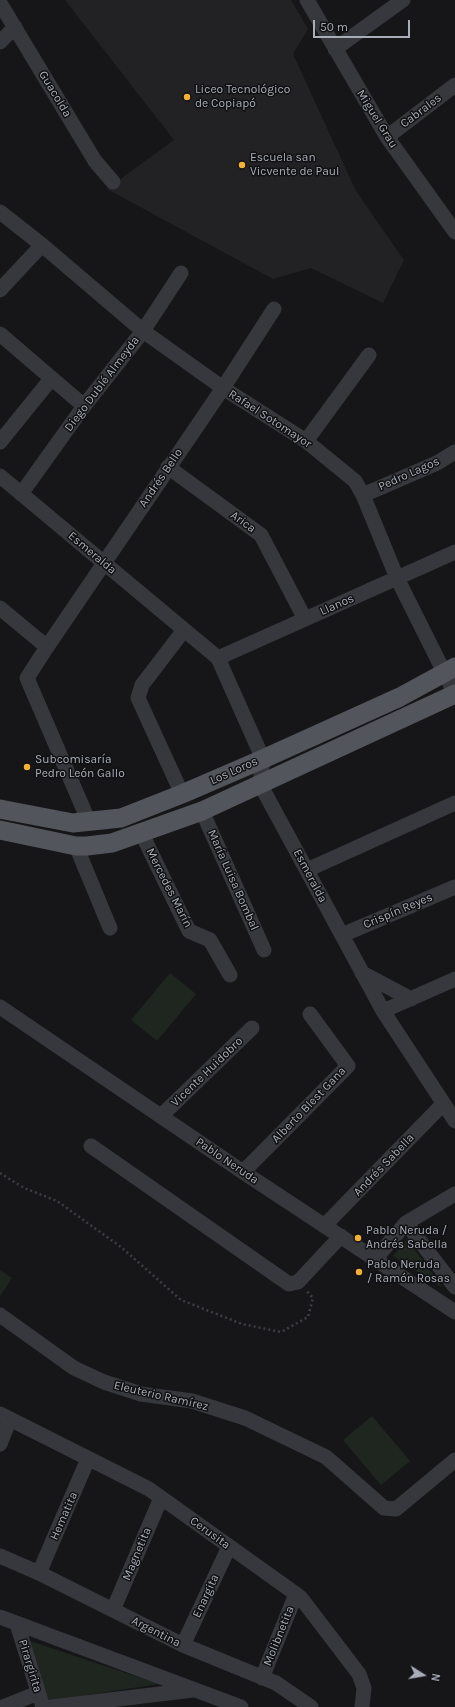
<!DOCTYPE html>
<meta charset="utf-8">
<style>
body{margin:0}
#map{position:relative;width:455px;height:1707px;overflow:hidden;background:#161618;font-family:Karla,sans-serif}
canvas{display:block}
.north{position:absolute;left:403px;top:1655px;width:40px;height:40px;-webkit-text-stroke:3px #111113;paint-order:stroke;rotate:101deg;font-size:11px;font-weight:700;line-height:16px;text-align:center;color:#a8adb8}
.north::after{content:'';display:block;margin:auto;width:14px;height:18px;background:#a8adb8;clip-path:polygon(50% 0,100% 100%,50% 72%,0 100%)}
.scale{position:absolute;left:313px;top:20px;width:97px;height:18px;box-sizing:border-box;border:2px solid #a8adb8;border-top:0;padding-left:5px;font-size:12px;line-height:14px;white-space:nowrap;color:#a8adb8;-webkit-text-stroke:3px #111113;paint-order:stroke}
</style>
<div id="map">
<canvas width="455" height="1707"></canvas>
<div class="north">N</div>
<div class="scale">50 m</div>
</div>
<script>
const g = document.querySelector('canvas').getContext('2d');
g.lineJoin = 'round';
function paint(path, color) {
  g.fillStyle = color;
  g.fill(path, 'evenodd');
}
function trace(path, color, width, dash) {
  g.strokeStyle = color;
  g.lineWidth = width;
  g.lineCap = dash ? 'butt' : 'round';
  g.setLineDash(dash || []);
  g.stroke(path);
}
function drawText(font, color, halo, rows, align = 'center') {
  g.font = font + ' Karla,sans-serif';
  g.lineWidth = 3;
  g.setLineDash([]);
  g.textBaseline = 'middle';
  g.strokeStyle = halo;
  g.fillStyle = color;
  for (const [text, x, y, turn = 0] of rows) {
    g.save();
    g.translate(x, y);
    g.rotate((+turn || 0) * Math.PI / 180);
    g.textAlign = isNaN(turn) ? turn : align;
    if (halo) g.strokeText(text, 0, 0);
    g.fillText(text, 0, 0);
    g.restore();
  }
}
paint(new Path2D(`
 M65 0H291L308 29 293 54 356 191 404 260 383 303 311 268 273 279 107 189 174 140Z`), '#222225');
paint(new Path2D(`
 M170 973 196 994 157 1041 131 1020Z
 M407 1239 443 1288 393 1256Z
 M0 1270 12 1278 0 1296Z
 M372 1416 410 1461 381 1485 343 1440Z
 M30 1641 159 1684 49 1701Z`), '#1e261f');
trace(new Path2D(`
 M0 1173 24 1188 57 1201 121 1247 181 1300 242 1324 281 1332 308 1317 313 1298 307 1291`), '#3d3f44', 2.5, [2, 3]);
trace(new Path2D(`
 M307 0 387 137 455 232
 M0 3 95 161 113 182
 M0 42 15 27
 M335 49 403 0
 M387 137 455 85
 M0 212 42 245 143 331 223 388 306 441 355 481 363 495 397 578 455 694
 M0 290 42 245
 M0 334 84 406
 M306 441 369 355
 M0 442 51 379
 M168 467 261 535 305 619
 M0 476 218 658 263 759 260 784 383 1011 455 1121
 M21 494 84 406 143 331 181 273
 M363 495 437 463 455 452
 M0 608 47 647 27 678 89 822
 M47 647 223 388 274 309
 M218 658 455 552
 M182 794 138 698 142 685 184 630
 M202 811 264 950
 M141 832 189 931 210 940 230 975
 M76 846 110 928
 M307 870 455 803
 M342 935 455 887
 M362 973 411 999
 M0 1007 243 1172 455 1312
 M383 1011 455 979
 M161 1116 252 1028
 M91 1146 289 1284 298 1282 341 1236
 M243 1172 348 1066 310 1014
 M406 1223 455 1287
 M324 1226 443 1104
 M375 1259 406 1223 455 1194
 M0 1315 74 1368 104 1382 141 1394 192 1401 245 1418 326 1457 384 1508 396 1509 455 1460
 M0 1414 149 1489 296 1594 301 1598 359 1674 364 1688 362 1707
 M0 1444 10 1419
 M0 1556 39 1573 183 1645 276 1683 311 1707
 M39 1573 88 1459
 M113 1610 161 1498
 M0 1617 241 1707
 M17 1624 43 1707
 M183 1645 229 1547
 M262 1678 296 1594
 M3 1707 38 1693
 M52 1707 193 1690`), '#37383d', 15);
trace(new Path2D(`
 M0 809 73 823 121 818 182 794 263 759 400 697 455 667
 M0 830 76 846H87L112 843 202 811 455 694`), '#53555c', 19);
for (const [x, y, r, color] of [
 [187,97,4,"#f2b134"],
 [242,165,4,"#f2b134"],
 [27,767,4,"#f2b134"],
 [358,1238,4,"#f2b134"],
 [359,1272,4,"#f2b134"]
]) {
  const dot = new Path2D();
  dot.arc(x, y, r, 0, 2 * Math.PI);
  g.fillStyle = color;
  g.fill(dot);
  trace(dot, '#111113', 1.5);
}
drawText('12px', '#a8adb8', '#111113', [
 ["Liceo Tecnológico",195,90],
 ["de Copiapó",195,104],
 ["Escuela san",250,158],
 ["Vicvente de Paul",250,172],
 ["Subcomisaría",35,760],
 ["Pedro León Gallo",35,774],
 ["Pablo Neruda /",366,1231],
 ["Andrés Sabella",366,1245],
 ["Pablo Neruda",367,1265],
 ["/ Ramón Rosas",367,1279]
], 'left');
drawText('12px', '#a8adb8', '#111113', [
 ["Guacolda",55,94,59],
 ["Cabrales",421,111,-37],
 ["Miguel Grau",377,119,58],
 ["Diego Dublé Almeyda",102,384,-53],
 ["Rafael Sotomayor",270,419,33],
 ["Pedro Lagos",409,474,-24],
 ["Andrés Bello",161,478,-56],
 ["Arica",243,522,36],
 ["Esmeralda",92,553,40],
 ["Llanos",337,605,-24],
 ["Los Loros",234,771,-24],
 ["Esmeralda",310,876,62],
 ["María Luisa Bombal",233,880,66],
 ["Mercedes Marín",169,888,63],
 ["Crispín Reyes",398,911,-23],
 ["Vicente Huidobro",207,1072,-44],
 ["Alberto Blest Gana",309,1105,-46],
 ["Pablo Neruda",227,1161,34],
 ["Andrés Sabella",384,1165,-46],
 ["Eleuterio Ramírez",161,1396,13],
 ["Hematita",64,1516,-66],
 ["Cerusita",210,1533,36],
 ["Magnetita",137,1554,-67],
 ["Enargita",206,1596,-65],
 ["Argentina",156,1632,27],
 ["Molibnetita",279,1636,-68],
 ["Pirargirita",30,1666,73]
]);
</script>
